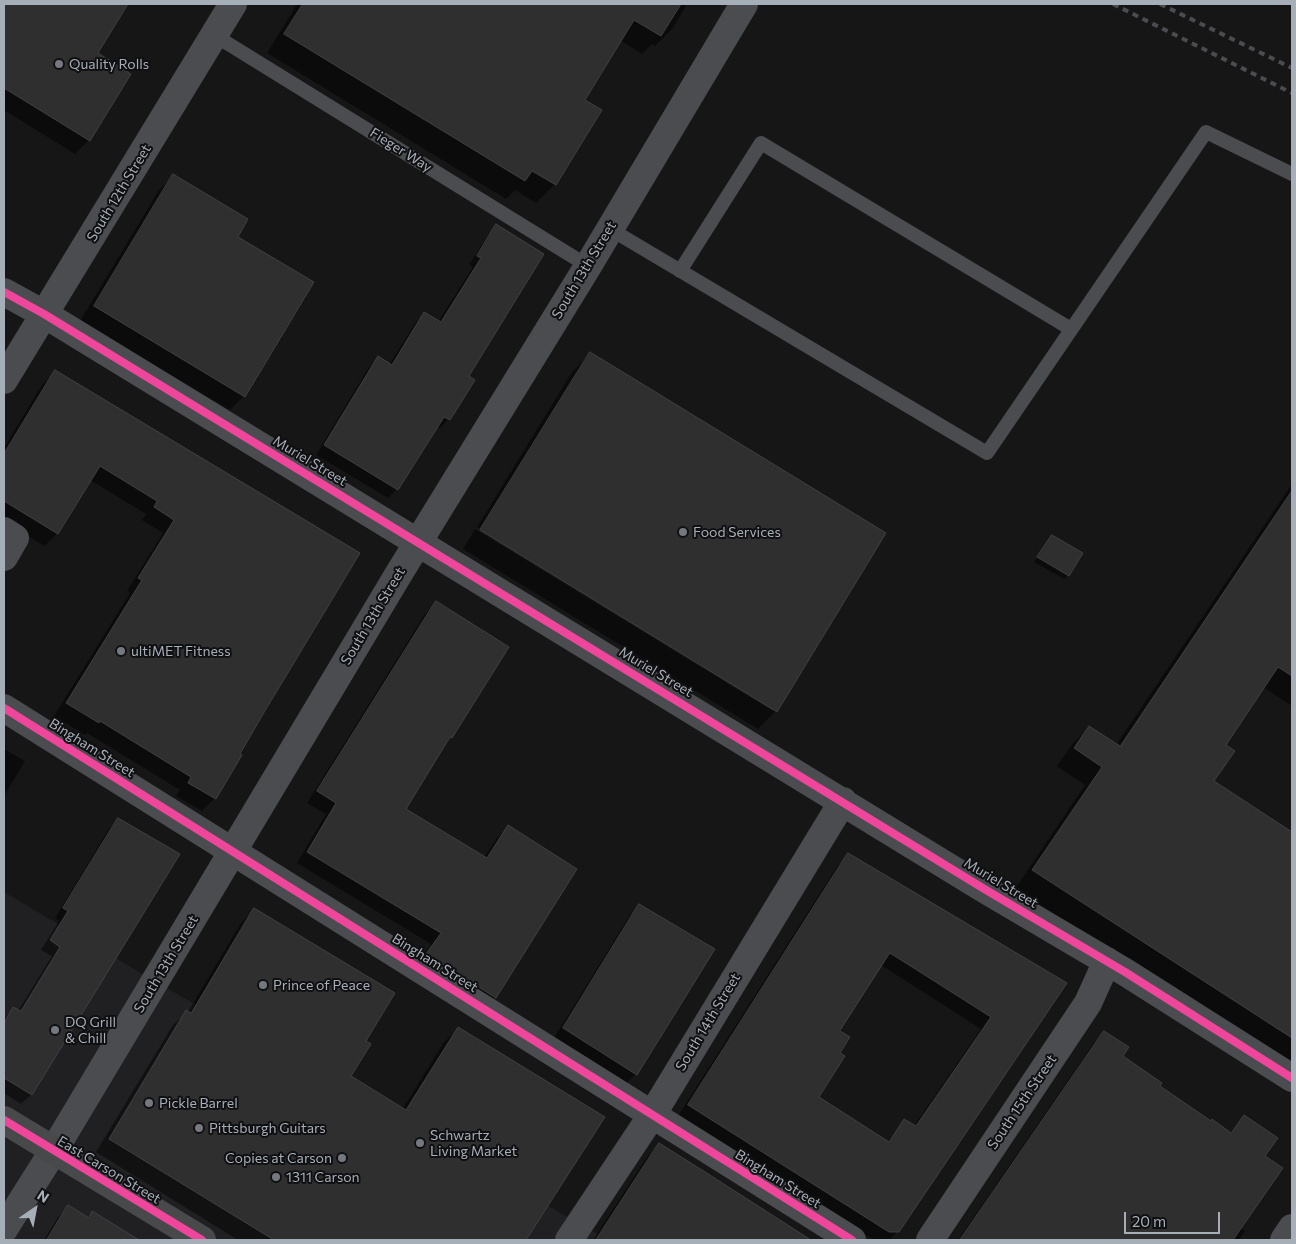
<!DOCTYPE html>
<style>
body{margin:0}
#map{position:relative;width:1296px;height:1244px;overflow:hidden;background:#161616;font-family:Commissioner,sans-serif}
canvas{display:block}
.frame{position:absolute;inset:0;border:5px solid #a6aeb8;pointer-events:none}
.north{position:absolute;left:10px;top:1184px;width:50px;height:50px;-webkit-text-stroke:4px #101012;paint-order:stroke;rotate:33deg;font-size:14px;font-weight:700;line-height:20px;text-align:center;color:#a6aeb8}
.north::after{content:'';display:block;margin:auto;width:18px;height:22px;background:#a6aeb8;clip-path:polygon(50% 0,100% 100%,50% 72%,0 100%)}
.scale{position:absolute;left:1124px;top:1212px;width:96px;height:22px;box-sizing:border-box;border:2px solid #a6aeb8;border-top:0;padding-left:6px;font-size:15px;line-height:18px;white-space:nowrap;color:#a6aeb8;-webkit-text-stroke:4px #101012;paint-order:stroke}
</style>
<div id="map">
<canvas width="1296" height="1244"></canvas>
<div class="frame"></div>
<div class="north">N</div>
<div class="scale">20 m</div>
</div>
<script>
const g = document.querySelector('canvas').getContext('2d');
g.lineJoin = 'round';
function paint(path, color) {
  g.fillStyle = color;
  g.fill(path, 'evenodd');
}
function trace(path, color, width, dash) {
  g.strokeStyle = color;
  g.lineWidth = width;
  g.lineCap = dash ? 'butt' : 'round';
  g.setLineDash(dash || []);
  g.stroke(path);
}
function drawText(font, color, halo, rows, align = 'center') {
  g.font = font + ' Commissioner,sans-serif';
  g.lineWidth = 4;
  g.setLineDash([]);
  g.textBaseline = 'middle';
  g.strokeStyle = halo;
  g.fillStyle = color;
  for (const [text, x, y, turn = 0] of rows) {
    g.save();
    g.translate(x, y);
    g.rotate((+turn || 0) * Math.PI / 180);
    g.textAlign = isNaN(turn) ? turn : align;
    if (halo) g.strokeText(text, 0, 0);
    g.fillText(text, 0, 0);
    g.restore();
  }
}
paint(new Path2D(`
 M4 892 151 979 608 1240H4Z`), '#202022');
paint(new Path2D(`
 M4 4H126L96 54 89 140 75 154 4 110Z
 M297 4H687L673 28 655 46 652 44 642 54 620 40 584 100 600 110 555 184 536 203 515 190 506 199 267 53Z
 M174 176 236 237 244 396 230 410 80 321 159 190Z
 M497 226 467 376 449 419 440 428 436 426 397 489 388 498 316 455 369 367 378 358 389 365 416 322 425 313 438 322 473 267 469 265 488 235Z
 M590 353 776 711 758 729 463 549 475 529 773 711V708L477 527 572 372Z
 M55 372 358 554 215 798 202 811 176 796 180 790 87 733 85 735 54 716 130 593 127 591 163 533 142 520 146 514 90 480 57 534 44 546 4 521V448L42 385Z
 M1292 484V706L1263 687 1224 745 1213 782 1292 833V1068L1015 889 1085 785 1057 766 1071 746 1089 727 1116 745Z
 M1052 536 1068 575 1064 579 1034 562Z
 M436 603 451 737 443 746 404 809 484 858 497 838 508 827 576 869 495 997 484 1008 416 966 431 944 297 863 326 814 307 803 425 614Z
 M4 749 25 761 4 796Z
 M118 820 179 854 31 1095 21 1104 4 1093V1019L14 1009 18 1011 52 956 41 950 59 921 55 918 109 829Z
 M849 854 1065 984 898 1231 889 1240H874L678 1116 838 865ZM881 965 981 1029 914 1126 905 1120 887 1142 818 1097 839 1054 838 1031Z
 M640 906 713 949 636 1074 626 1083 554 1038 630 915Z
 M254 910 349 1077 402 1110 444 1042 458 1029 604 1117 526 1240H238L96 1152 173 1025 188 1012 241 923Z
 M1104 1032 1121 1056 1158 1086 1229 1133 1244 1116 1264 1156 1240 1228 1245 1231 1239 1240H958L1093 1044Z
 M659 1145 809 1240H593L647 1157Z
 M69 1207 87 1218 92 1213 126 1240H44L58 1217Z`), '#0007');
const building = new Path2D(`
 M4 4H128L98 53 131 74 90 141 4 88Z
 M303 4H681L661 36 634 20 585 100 602 110 556 185 532 171 525 181 284 34Z
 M173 174 248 219 238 237 314 282 245 397 94 306Z
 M496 224 544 254 469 376 475 380 462 401 450 420 444 417 398 490 324 445 378 356 392 365 424 312 441 322 481 258 477 256Z
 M590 352 886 533 777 712 480 530Z
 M55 370 360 553 265 711 240 754 242 755 216 799 188 783 191 777 100 721 99 723 66 703 142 580 138 578 174 520 154 507 157 501 100 466 58 534 4 501V454Z
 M1292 491V676L1278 667 1226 745 1235 751 1214 781 1292 832V1038L1032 870 1102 767 1074 748 1089 726 1120 746Z
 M1052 535 1083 553 1069 576 1037 557Z
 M436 601 509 647 452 738 450 737 406 809 487 858 508 825 577 869 496 998 426 954 441 933 307 852 336 803 317 791Z
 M118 818 180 854 32 1095 4 1078V1023L13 1007 21 1011 60 947 50 940 68 911 63 908Z
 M848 853 1067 983 899 1232H889L688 1105ZM890 953 991 1017 916 1126 904 1119 889 1142 819 1097 845 1056 840 1053 850 1037 840 1031Z
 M639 904 715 949 637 1075 563 1028Z
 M254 908 395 993 366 1041 371 1044 351 1076 406 1110 458 1027 605 1117 526 1240H274L109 1139 186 1010 191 1013Z
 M1104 1031 1129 1047 1123 1056 1162 1083 1160 1086 1211 1121 1212 1119 1231 1133 1244 1115 1278 1138 1265 1156 1283 1168 1233 1240H960Z
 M659 1143 702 1170 811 1240H596Z
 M68 1205 89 1218 92 1211 139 1240H47Z`);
paint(building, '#2f2f30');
trace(building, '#3e4042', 1);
trace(new Path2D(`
 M214 35 588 266
 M610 229 987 453 1206 132 1292 174
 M680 271 761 143 1071 329`), '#4a4c4f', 14);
trace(new Path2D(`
 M4 292 44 314 986 890 1125 972 1292 1078
 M4 380 233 4
 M4 531 15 538 4 557
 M4 708 852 1240
 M4 1229 54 1150 398 575 588 266 744 4
 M569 1240 652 1115 843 801
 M930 1240 1088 1003 1107 961
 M1284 1240 1292 1228`), '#4a4c4f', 28);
trace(new Path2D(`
 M4 1120 202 1240`), '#48494b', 28);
trace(new Path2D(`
 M1113 4 1292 93
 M1160 4 1292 68`), '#4a4c4f', 4, [6, 5]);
trace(new Path2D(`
 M4 292 44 314 986 890 1125 972 1292 1078
 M4 708 852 1240
 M4 1120 202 1240`), '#ed469a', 8);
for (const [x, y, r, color] of [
 [59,64,5,"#74797f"],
 [683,532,5,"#74797f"],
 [121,651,5,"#74797f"],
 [263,985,5,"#74797f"],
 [55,1030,5,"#74797f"],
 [149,1103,5,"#74797f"],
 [199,1128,5,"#74797f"],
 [420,1143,5,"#74797f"],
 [342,1158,5,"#74797f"],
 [276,1177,5,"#74797f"]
]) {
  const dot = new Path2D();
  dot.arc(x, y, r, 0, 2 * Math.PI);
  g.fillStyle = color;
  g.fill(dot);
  trace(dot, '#101012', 2);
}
drawText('14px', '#a6aeb8', '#101012', [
 ["Quality Rolls",69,64],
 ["Food Services",693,532],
 ["ultiMET Fitness",131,651],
 ["Prince of Peace",273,985],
 ["DQ Grill",65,1022],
 ["& Chill",65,1038],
 ["Pickle Barrel",159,1103],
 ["Pittsburgh Guitars",209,1128],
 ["Schwartz",430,1135],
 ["Living Market",430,1151],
 ["Copies at Carson",332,1158,"right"],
 ["1311 Carson",286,1177]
], 'left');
drawText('14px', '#a6aeb8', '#101012', [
 ["Fieger Way",401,150,32],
 ["South 12th Street",119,193,-59],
 ["South 13th Street",584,270,-59],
 ["Muriel Street",310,461,31],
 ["South 13th Street",373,616,-59],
 ["Muriel Street",656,672,31],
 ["Bingham Street",92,748,32],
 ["Muriel Street",1001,883,31],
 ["Bingham Street",435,963,32],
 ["South 13th Street",166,964,-59],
 ["South 14th Street",708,1022,-59],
 ["South 15th Street",1022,1102,-56],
 ["East Carson Street",109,1170,31],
 ["Bingham Street",778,1179,32]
]);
</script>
